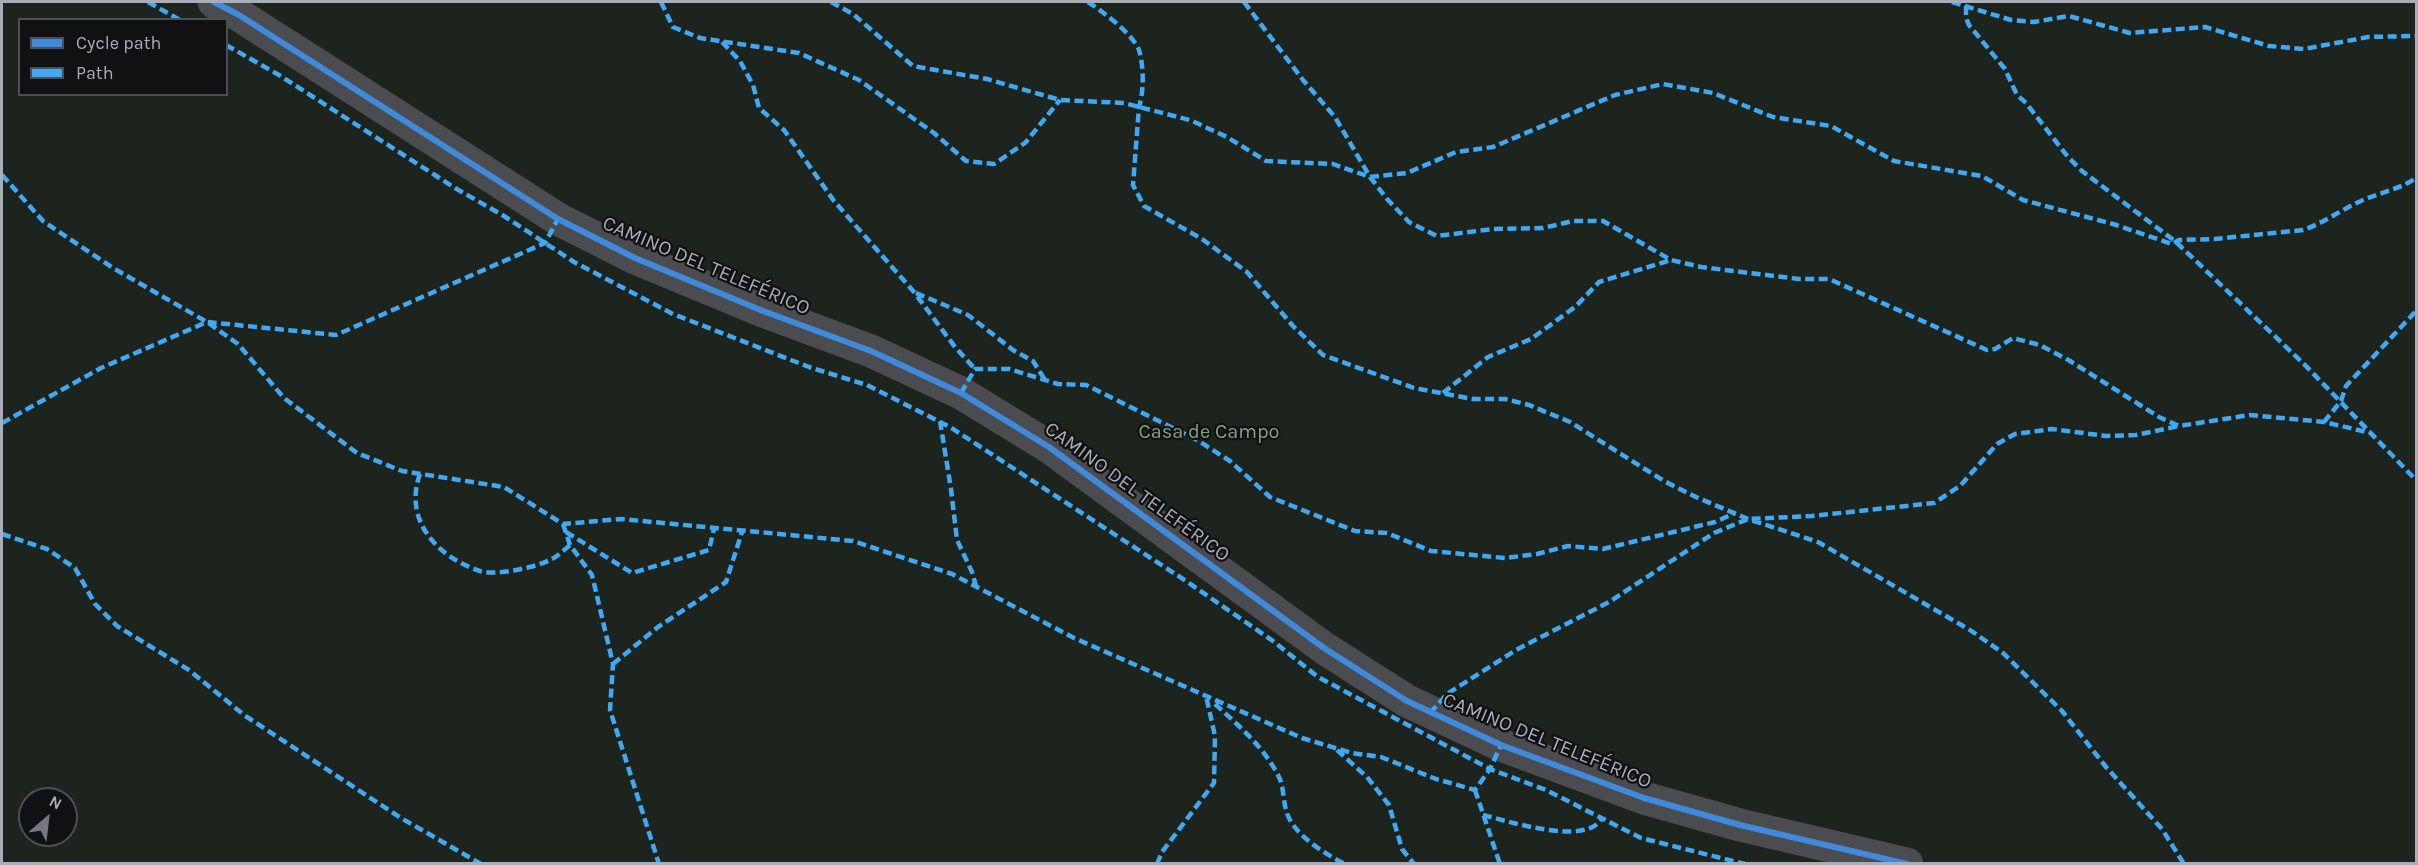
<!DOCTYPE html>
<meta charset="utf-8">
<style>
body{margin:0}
#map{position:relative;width:2418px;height:865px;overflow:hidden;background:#171717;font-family:Karla,sans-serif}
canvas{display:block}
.frame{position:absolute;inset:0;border:3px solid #a8adb8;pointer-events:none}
.legend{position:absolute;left:18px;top:18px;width:210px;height:78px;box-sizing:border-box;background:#111113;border:2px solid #4d4f55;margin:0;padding:8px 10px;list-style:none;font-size:18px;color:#a8adb8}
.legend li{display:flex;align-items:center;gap:12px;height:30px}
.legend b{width:30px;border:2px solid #4d4f55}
.north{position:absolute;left:18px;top:787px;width:60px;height:60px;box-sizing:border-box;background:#111113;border:2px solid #4d4f55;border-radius:50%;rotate:28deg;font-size:16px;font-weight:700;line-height:24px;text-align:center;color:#a8adb8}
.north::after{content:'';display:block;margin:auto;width:21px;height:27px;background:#757880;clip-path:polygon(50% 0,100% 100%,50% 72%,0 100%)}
</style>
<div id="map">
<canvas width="2418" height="865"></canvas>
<div class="frame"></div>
<ul class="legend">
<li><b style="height:8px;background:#408adc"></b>Cycle path</li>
<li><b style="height:8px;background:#3fa9f5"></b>Path</li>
</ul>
<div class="north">N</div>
</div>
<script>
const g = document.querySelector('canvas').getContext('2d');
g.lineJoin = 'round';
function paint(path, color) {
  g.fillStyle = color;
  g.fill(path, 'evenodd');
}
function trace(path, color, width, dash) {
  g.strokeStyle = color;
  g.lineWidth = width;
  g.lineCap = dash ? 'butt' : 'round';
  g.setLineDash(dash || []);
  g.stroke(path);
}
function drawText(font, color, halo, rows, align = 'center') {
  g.font = font + ' Karla,sans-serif';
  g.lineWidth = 4.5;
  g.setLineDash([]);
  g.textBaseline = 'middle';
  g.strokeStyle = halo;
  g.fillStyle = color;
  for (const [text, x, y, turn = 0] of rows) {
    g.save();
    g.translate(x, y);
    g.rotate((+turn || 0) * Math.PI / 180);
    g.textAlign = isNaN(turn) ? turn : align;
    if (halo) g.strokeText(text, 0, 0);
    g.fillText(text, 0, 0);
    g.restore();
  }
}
paint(new Path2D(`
 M2 2H2416V863H2ZM20 20H226V94H20ZM30 799H66V835H30Z`), '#1d241e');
trace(new Path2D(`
 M214 2 239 15 558 219 635 258 763 311 871 351 961 393 1049 447 1324 648 1407 701 1501 745 1644 798 1740 825 1907 864`), '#4b4c50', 33);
trace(new Path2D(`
 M148 2 180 20
 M661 2 673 27 700 38 799 53 859 80 934 133 966 161 994 164 1025 143 1060 100
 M831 2 853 14 913 66 987 79 1060 100 1124 103 1139 107 1190 120 1227 137 1266 161 1333 164 1370 177 1407 173 1456 152 1493 147 1615 95 1663 84 1713 93 1773 117 1831 126 1894 161 1982 176 2023 200 2113 224 2172 244 2179 240 2215 239 2303 230C2324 223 2342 209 2363 200 2382 192 2400 189 2416 178
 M1088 2C1102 11 1133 34 1139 50 1144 67 1144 91 1139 107L1133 185 1144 206 1202 239 1247 272 1293 326 1323 355 1414 388 1473 399H1505L1529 405 1570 422 1664 481 1696 497 1748 519 1818 542 1970 630 2003 653 2062 711 2106 767 2162 829 2184 864
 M1244 2 1303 80 1335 117 1370 177 1387 199 1409 222 1437 236 1493 229 1543 228 1573 221H1603L1671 260 1701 267 1799 279H1829L1987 350 1995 349 2013 338 2040 345 2070 361 2159 417 2179 426 2250 415 2324 422 2371 433
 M1952 2 2011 20 2034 22 2069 16 2130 33 2205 27 2269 46 2304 49 2368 37 2416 36
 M1966 6V18L1969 25 2005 69 2017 95 2026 103 2068 157 2082 171 2176 242 2305 365 2416 480
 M722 42 740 61 753 85 759 108 784 130 834 201 914 292 955 347 975 369
 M226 45 279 75 455 188 504 216 574 262 673 314 809 367 867 385 950 427 1186 581 1273 641 1318 677 1490 769 1546 790 1641 838 1745 864
 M2 175 43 221 113 268 207 322 238 344 284 398 357 453 402 471 504 487 563 524 621 519 853 541 952 574 1074 638 1302 738 1352 753 1381 757 1436 779 1475 790 1490 769 1501 745
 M916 293 968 315 1013 350 1033 361 1045 380
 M961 393 975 369H1009L1058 384 1086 385 1197 440 1230 461 1270 497 1355 531 1387 533 1431 551 1505 558 1537 554 1568 546 1603 549 1715 522 1735 513
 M1443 393 1488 357 1531 339 1575 307 1599 282 1671 260
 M940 421 951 489 957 540 972 572 976 586
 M2324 422 2341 401 2346 386 2416 311
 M2 423 101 368 207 322 336 335 545 243 558 219
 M420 474C403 520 437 557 480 571 496 576 538 567 552 559 559 555 564 550 570 545
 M563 524 570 545 592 575 613 664 610 710 659 864
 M566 532 632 573 709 550 714 529
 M2 534 47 549 75 568 95 604 117 626 189 670 244 715 401 818 481 864
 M613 664 658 627 726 582 742 532
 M1215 704C1239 726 1264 747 1279 777 1284 787 1283 802 1287 813 1294 835 1325 854 1345 864
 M1430 713 1447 694 1516 650 1609 602 1714 533 1748 519 1812 516 1934 503 1960 486 1997 444 2015 434 2052 429 2106 436 2136 435 2179 426
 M1337 750 1367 777 1389 805 1402 849 1414 864
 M1475 790 1500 864
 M1483 815C1508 821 1587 847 1602 818
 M1157 864 1162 852 1214 783 1215 736 1206 696`), '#3fa9f5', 4.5, [9, 4.5]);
trace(new Path2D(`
 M214 2 239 15 558 219 635 258 763 311 871 351 961 393 1049 447 1324 648 1407 701 1501 745 1644 798 1740 825 1907 864`), '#408adc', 6);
drawText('20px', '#a8adb8', '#111113', [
 ["CAMINO DEL TELEFÉRICO",706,266,23],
 ["CAMINO DEL TELEFÉRICO",1137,492,36],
 ["CAMINO DEL TELEFÉRICO",1547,741,22]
]);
drawText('20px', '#7fa381', '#111113', [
 ["Casa de Campo",1209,432]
]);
</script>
